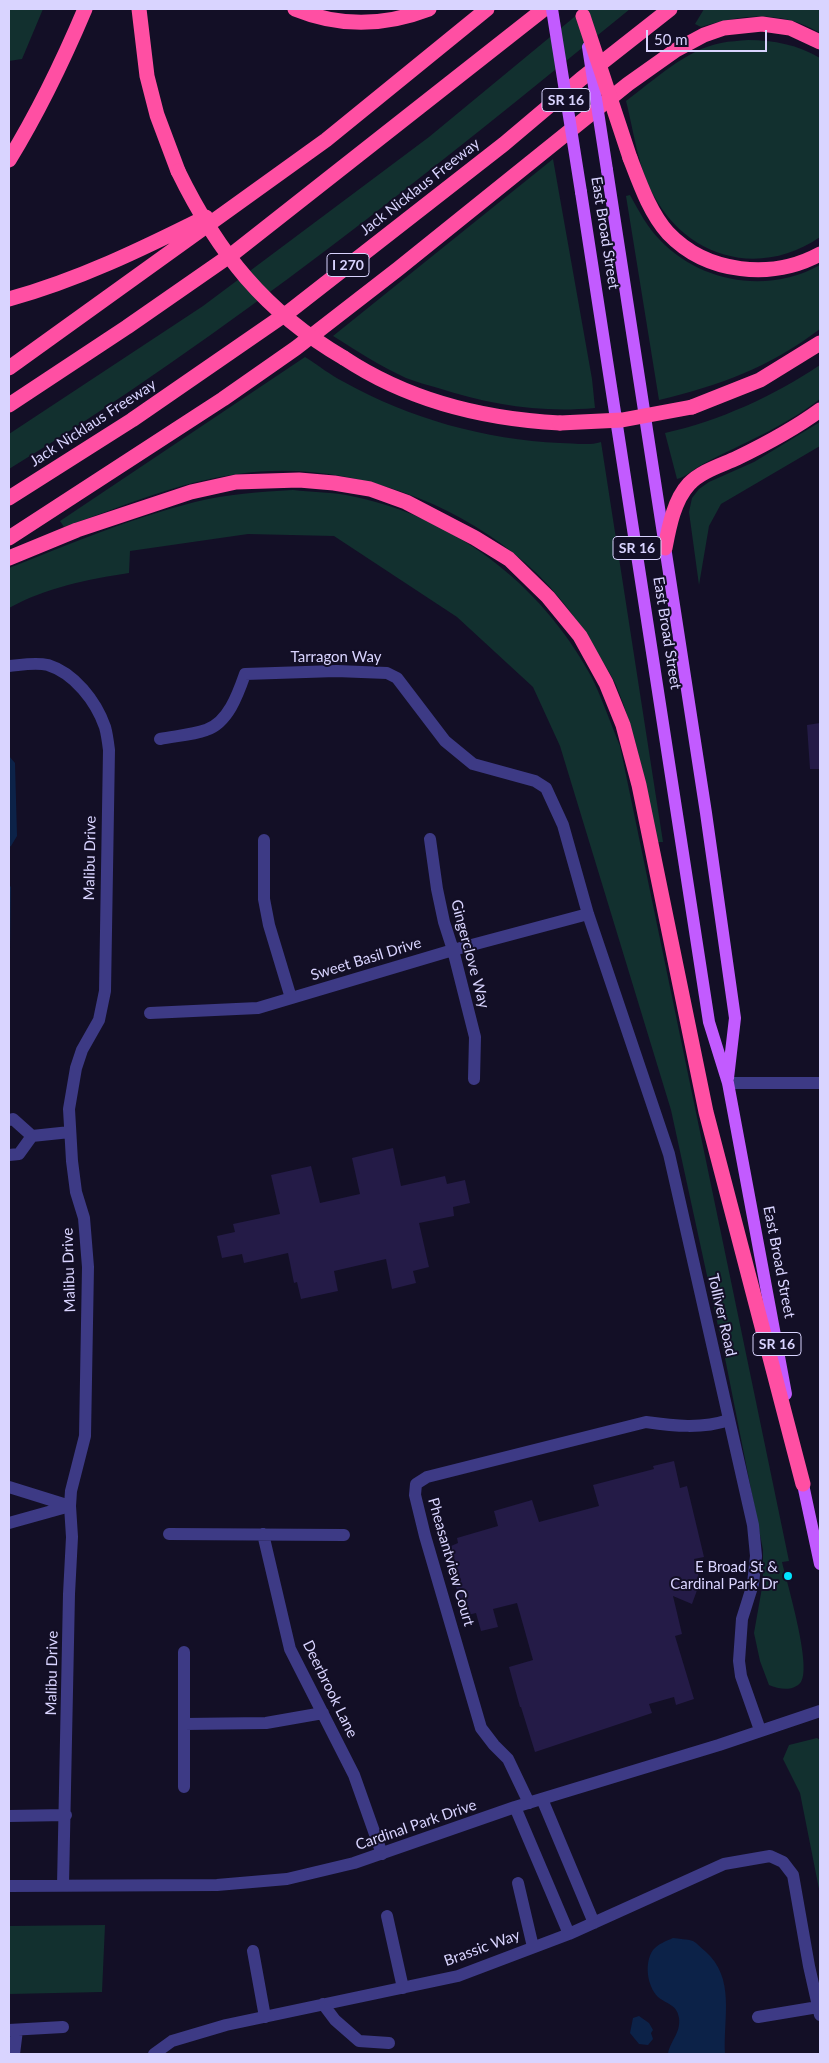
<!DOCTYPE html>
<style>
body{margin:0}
#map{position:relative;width:829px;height:2063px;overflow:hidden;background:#130f26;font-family:Lato,sans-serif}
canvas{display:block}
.frame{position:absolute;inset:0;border:10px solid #d9d4ff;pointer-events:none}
.scale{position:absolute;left:646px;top:30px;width:121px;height:22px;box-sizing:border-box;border:2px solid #d9d4ff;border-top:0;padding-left:6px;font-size:15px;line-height:18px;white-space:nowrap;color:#d9d4ff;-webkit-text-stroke:4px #130f26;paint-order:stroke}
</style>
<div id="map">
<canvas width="829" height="2063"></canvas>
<div class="frame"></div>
<div class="scale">50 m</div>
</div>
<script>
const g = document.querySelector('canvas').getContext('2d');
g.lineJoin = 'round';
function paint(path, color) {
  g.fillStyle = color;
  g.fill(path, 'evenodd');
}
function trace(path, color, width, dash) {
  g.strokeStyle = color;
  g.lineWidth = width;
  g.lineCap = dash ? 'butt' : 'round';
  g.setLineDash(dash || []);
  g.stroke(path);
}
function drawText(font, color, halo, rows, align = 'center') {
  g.font = font + ' Lato,sans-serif';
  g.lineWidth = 4;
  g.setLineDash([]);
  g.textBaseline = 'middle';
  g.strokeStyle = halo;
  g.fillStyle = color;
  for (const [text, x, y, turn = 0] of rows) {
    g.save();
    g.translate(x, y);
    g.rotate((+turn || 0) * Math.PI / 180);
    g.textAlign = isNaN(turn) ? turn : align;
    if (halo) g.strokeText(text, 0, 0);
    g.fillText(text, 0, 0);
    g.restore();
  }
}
paint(new Path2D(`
 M9 9H43L22 59 9 61Z
 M584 9H630C430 172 229 334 9 469V434L203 306 429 137Z
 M704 9H820V33C782 10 741 14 701 27L695 24Z
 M748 40C774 40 798 45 820 58V237C761 278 688 259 654 196 638 168 634 132 626 101 653 81 687 49 721 43 730 41 739 41 748 40Z
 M553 159 592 379 595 408C541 413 490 405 438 388 428 385 416 382 406 378 380 366 357 351 333 336Z
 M630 195C639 211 647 227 660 240 701 283 768 294 820 265V329C768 368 721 385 659 400L626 196Z
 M305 357C318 365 330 375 344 382 408 418 486 440 560 443 573 443 589 446 601 442L663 842H657C647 789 637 736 616 685 611 674 604 664 598 654 576 615 547 579 512 552 438 493 332 460 238 474 178 482 121 507 64 527L60 521Z
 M820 365V399C782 428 745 442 703 464 695 468 686 477 677 479L665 433C719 421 774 396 820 365Z
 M820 422V446L721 504 709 526 699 585 689 512 692 498 699 489 709 482 754 462Z
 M293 490C311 492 329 492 346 495 450 514 541 583 591 676 602 698 610 722 620 746L789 1561 782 1562C787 1583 812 1666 801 1682 793 1692 779 1689 769 1685L760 1661 754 1633 763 1582V1550L726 1363 671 1110 560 746 533 687 457 617 334 536 248 534 130 551 129 573C88 579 45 588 9 608V568C70 544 131 518 195 502 227 494 260 492 293 490Z
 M817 1738 820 1740V1894L800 1793 783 1759 789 1745Z
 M105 1925 102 1992 9 1994V1926Z`), '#12302f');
paint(new Path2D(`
 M9 756 15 763 17 836 11 846 9 847Z
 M9 885 11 887 9 1009Z
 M673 1938C679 1939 687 1939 693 1941 697 1943 701 1948 705 1951 736 1978 723 2018 725 2054H668C670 2041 681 2033 679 2018 677 2004 666 2004 658 1997 647 1986 644 1963 653 1950 658 1944 666 1941 673 1938Z
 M639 2016 649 2023 653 2030 651 2033 653 2039 648 2045 639 2044 630 2033 633 2018Z`), '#0c2248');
paint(new Path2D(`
 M820 723V769H810L807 725Z
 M393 1148 401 1186 445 1176 447 1184 465 1180 470 1203 453 1207 454 1216 419 1223 429 1267 413 1271 416 1283 392 1289 386 1259 334 1271 338 1291 301 1299 297 1282 294 1283 288 1253 244 1263 242 1254 222 1258 217 1236 235 1232 233 1224 280 1214 271 1175 311 1166 320 1203 360 1194 352 1158Z
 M674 1461 680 1488 687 1486 704 1557 694 1559 700 1582 692 1604 673 1596 682 1634 675 1636 694 1699 676 1705 674 1697 649 1704 652 1713 535 1752 521 1707H520L509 1667 533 1660 517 1603 493 1609 498 1627 481 1631 476 1613 464 1616 453 1575 458 1573 451 1546 458 1543 457 1538 498 1526 494 1511 532 1500 539 1522 599 1506 593 1485 654 1469 653 1466Z`), '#241b47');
trace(new Path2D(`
 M9 666C21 665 35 662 48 665 74 673 96 701 105 727 107 734 108 742 109 750L105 991 99 1020 82 1050 76 1068 69 1109 72 1161 76 1192 84 1218 88 1267 85 1436 71 1491 70 1506 72 1537 69 1594 63 1885
 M160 739C175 736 192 735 206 730 228 723 238 694 245 674L336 671 387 673 397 678 445 741 473 764 535 781 546 788 563 825 588 914 669 1154 753 1525 756 1556 753 1584 742 1619 739 1661 741 1676 760 1730
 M430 839 437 889 444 922 453 950 475 1037 474 1079
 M264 840V899L269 925 291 998
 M150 1013 258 1008 453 950 588 914
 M728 1083H820
 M9 1120 13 1119 32 1136 70 1132
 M9 1155 19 1154 32 1136
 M9 1487 70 1506
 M9 1523 70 1506
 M169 1534 344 1535
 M263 1534 290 1649 354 1775 382 1854
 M184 1652V1787
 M184 1724 266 1723 323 1713
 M542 1799 594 1923
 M529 1803 508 1759 494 1745 481 1728 425 1536 415 1495 416 1484 427 1477 646 1422C674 1426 702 1429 729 1420
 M515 1807 569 1934
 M9 1816 66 1815
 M518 1883 533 1947
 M9 1886 217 1885 287 1879 354 1863 515 1807 719 1745 820 1711
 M387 1916 403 1988
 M253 1951 265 2017
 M323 2004 335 2020 359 2041 389 2043
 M758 2017 818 2007
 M9 2030 63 2027
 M14 2054 17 2030
 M154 2054 172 2041 226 2025 458 1976 569 1934 724 1864 770 1856 783 1862 793 1875 809 1966 820 2015`), '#3d3a85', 12);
trace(new Path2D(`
 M607 170 706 813 735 1018 728 1078
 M581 192 709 1022 728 1083 786 1394
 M801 1475 820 1564`), '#c25bff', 12);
trace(new Path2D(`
 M139 9 147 76 157 115 178 171
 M295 9C339 27 385 26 429 9
 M630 158C640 184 650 213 668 233 707 274 772 280 820 254
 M9 160C39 111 63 61 85 9
 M9 299C78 280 142 249 206 217
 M344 358C409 401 483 419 560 423
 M9 368 326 140 487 9
 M9 405 127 327 235 252 544 9
 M692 407 760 380 820 343
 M9 498 132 420 290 311 504 144 581 79 670 9
 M9 538 223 399 296 348 398 269 628 84 676 50 704 35 724 28 762 24 790 28 820 42
 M665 548C669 527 674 500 689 484 701 471 722 465 737 458 766 444 794 429 820 410
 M9 558 77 530 191 492 236 482 299 480 334 483 370 489 406 502 475 538 509 559 548 597 580 636 606 683 623 725 639 785 706 1112 803 1484`), '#ff4fa3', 15);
trace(new Path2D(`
 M552 9 581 192
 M588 47 607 170`), '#c25bff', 12);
trace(new Path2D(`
 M583 16 630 158
 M178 171C218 253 265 312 344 358
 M560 423 622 420 692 407`), '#ff4fa3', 15);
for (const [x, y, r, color] of [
 [788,1576,5,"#00e5ff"]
]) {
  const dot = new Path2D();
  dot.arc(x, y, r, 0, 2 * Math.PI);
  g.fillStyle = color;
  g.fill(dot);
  trace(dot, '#130f26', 2);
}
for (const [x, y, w] of [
 [566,100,48],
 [348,265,42],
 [637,548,48],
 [777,1344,48]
]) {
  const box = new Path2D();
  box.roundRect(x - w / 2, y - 11.5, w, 23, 4);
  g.fillStyle = '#130f26';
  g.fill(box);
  trace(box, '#d9d4ff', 1);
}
drawText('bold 14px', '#d9d4ff', null, [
 ["SR 16",566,100],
 ["I 270",348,265],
 ["SR 16",637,548],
 ["SR 16",777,1344]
]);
drawText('15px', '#d9d4ff', '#130f26', [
 ["Jack Nicklaus Freeway",420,187,-38],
 ["East Broad Street",605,233,81],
 ["Jack Nicklaus Freeway",93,423,-33],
 ["East Broad Street",667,633,81],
 ["Tarragon Way",336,657],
 ["Malibu Drive",90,858,-89],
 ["Gingerclove Way",470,954,75],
 ["Sweet Basil Drive",366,959,-17],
 ["East Broad Street",779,1262,79],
 ["Malibu Drive",69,1270,-92],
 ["Tolliver Road",722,1315,77],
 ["Pheasantview Court",451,1562,74],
 ["Malibu Drive",52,1673,-89],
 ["Deerbrook Lane",330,1689,64],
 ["Cardinal Park Drive",416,1825,-19],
 ["Brassic Way",482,1948,-20]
]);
drawText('15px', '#d9d4ff', '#130f26', [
 ["E Broad St &",778,1567],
 ["Cardinal Park Dr",778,1584]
], 'right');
</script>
